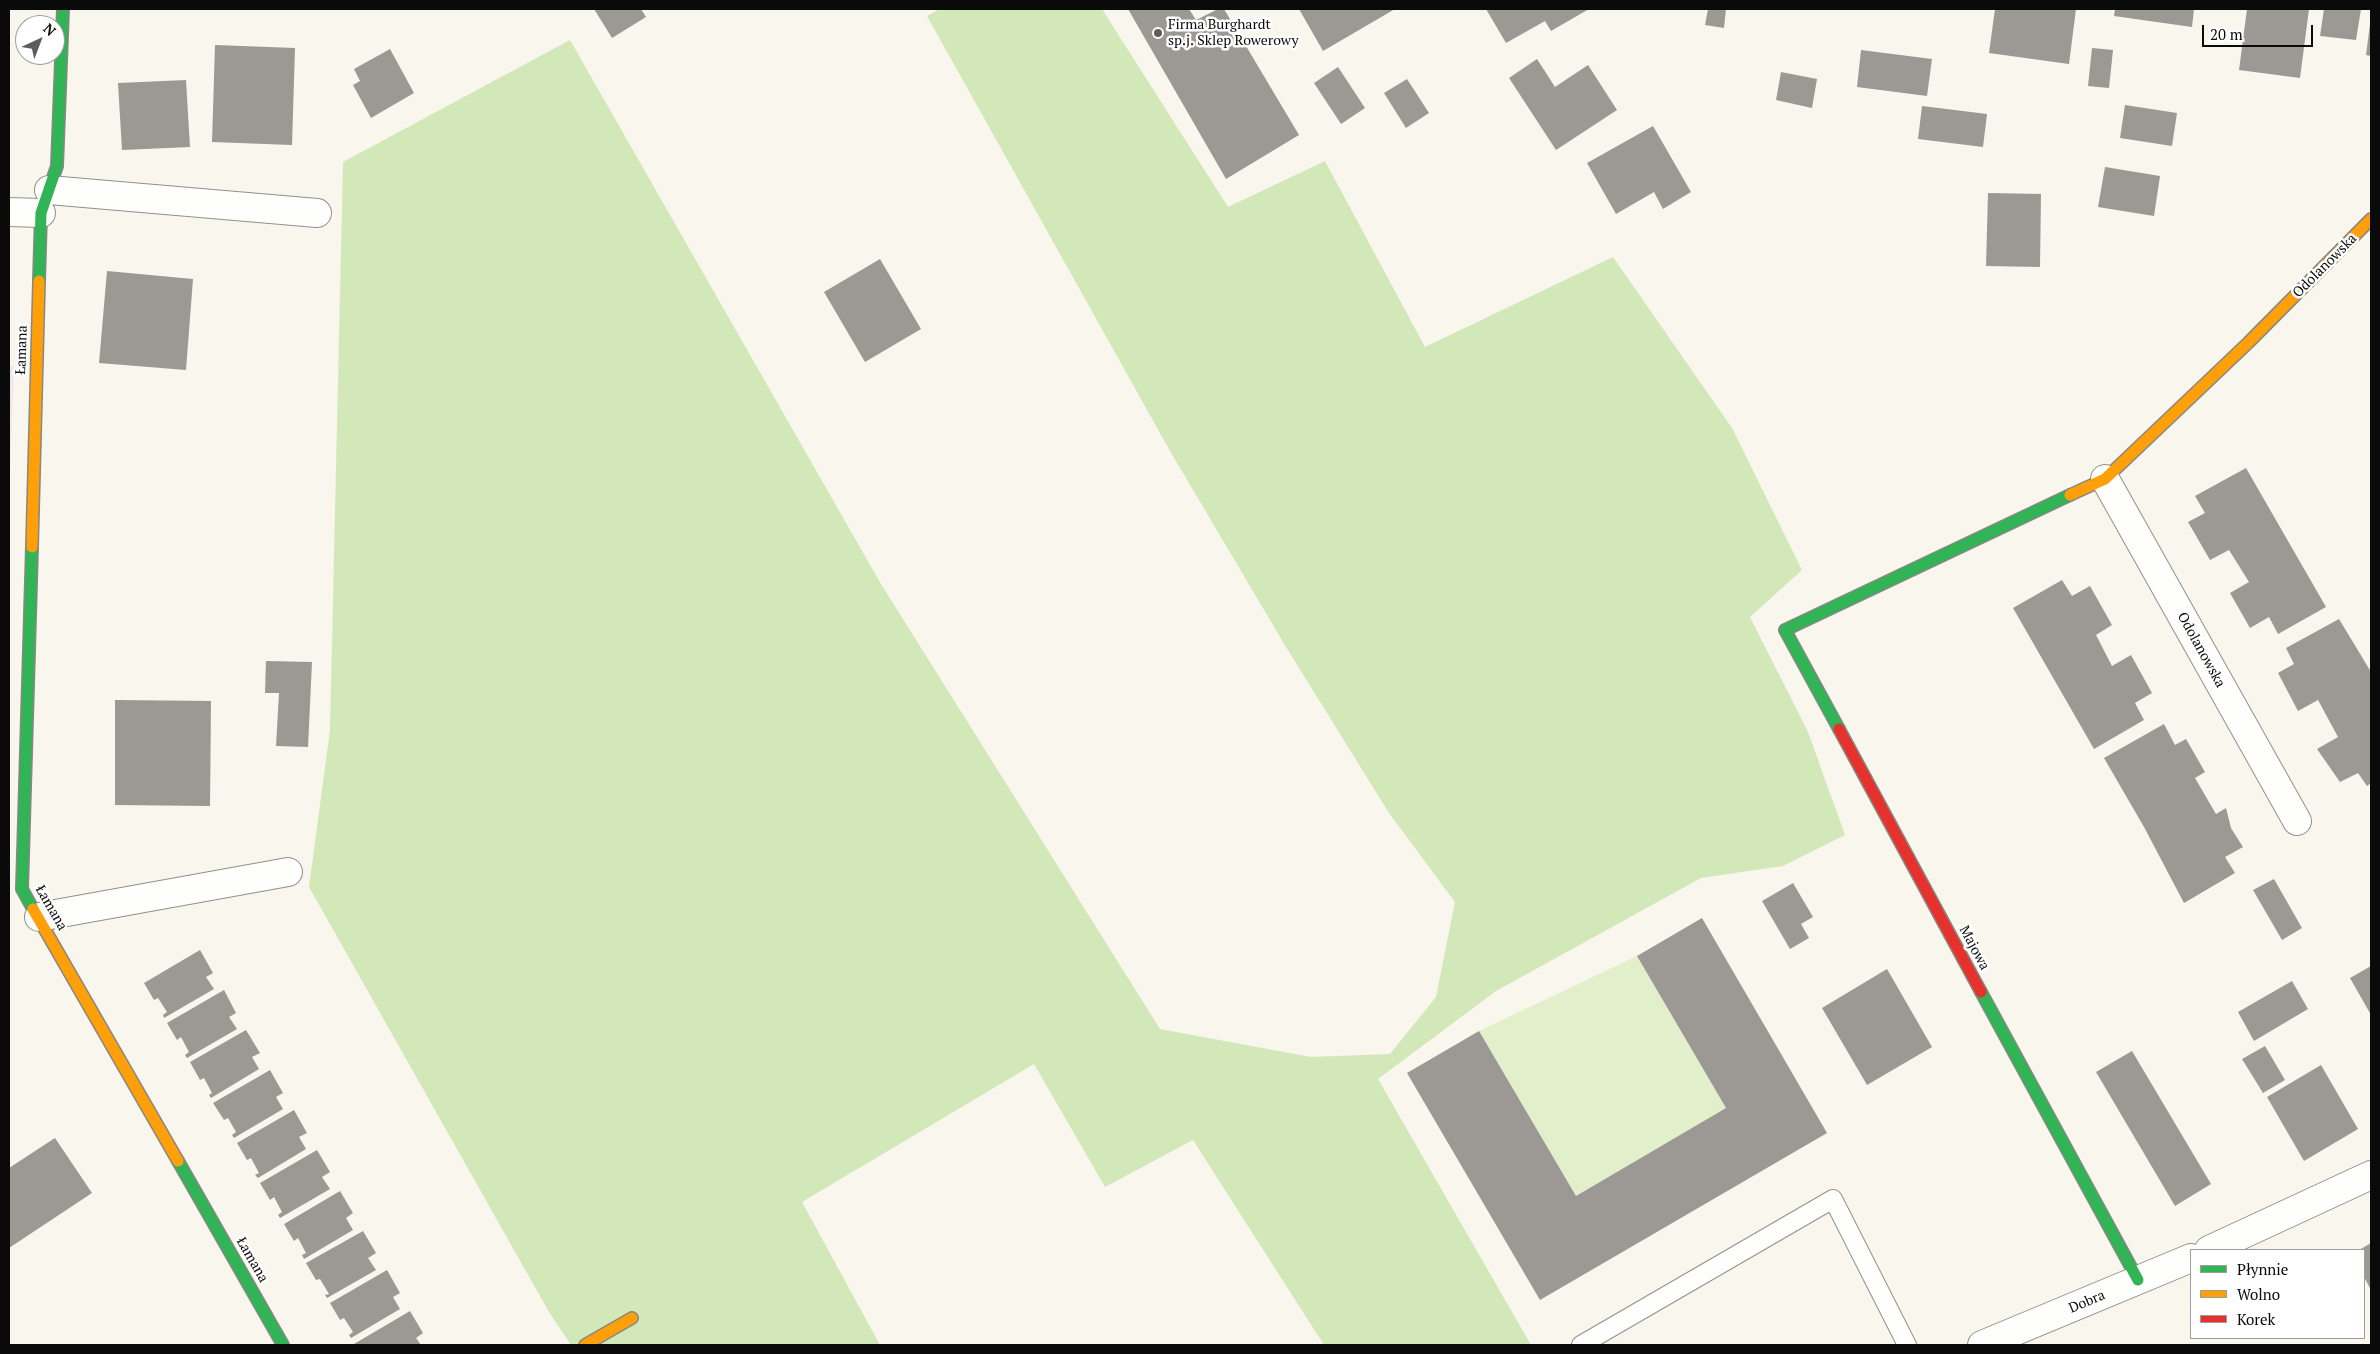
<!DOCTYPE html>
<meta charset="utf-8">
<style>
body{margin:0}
#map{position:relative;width:2380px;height:1354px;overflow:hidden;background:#f9f6ed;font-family:"PT Serif",serif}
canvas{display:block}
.frame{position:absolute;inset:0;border:10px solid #0a0a0a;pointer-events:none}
.legend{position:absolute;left:2190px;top:1249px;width:175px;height:90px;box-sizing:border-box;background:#fff;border:1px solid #9d9d9d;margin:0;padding:6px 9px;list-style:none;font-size:15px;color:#0a0a0a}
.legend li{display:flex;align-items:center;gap:10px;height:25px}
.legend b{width:25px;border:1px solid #9d9d9d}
.north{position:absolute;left:15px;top:15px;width:50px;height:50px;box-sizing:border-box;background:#fff;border:1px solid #9d9d9d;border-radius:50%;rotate:43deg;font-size:14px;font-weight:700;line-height:20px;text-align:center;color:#0a0a0a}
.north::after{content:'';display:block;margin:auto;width:18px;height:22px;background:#5e5d59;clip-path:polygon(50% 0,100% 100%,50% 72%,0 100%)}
.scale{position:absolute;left:2202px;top:25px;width:111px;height:22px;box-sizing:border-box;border:2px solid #0a0a0a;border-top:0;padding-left:6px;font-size:15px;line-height:18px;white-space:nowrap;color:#0a0a0a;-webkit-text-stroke:4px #fff;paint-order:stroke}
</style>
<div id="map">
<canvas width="2380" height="1354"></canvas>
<div class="frame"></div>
<ul class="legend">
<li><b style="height:6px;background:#30b455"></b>Płynnie</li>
<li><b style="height:6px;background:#ff9f0a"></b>Wolno</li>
<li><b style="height:6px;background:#e5322d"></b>Korek</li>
</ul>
<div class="north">N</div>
<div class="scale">20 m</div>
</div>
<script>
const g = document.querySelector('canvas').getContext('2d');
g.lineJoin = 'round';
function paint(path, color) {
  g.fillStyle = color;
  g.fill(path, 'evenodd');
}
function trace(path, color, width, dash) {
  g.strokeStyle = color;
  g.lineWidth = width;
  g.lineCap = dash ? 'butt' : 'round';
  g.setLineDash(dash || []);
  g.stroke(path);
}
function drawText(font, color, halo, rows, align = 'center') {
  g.font = font + ' "PT Serif",serif';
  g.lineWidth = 5;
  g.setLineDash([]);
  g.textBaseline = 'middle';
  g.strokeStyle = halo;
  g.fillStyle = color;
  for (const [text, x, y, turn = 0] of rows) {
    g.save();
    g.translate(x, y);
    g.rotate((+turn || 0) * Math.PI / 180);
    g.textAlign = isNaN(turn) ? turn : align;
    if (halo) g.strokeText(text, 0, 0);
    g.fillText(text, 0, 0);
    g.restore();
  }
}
paint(new Path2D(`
 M9 366H14L9 498Z`), '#f0e8eb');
paint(new Path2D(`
 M1637 956 1726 1108 1576 1196 1479 1031Z`), '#e2efcb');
paint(new Path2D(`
 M940 9H1102L1228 207 1325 161 1425 347 1613 257 1732 428 1802 570 1750 617 1808 732 1845 835 1783 866 1701 878 1496 991 1378 1079 1531 1345H1324L1193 1140 1105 1187 1034 1064 802 1202 880 1345H571L549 1312 309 887 330 730 343 162 570 40 881 584 1160 1029 1311 1057 1390 1054 1436 997 1455 902 1389 813 1286 647 1170 451 927 16Z`), '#d2e8b9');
paint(new Path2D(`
 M594 9H641L646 17 612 38Z
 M1128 9H1189L1196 20 1218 9H1224L1299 135 1226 179Z
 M1299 9H1395L1323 51Z
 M1486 9H1589L1551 31 1545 21 1506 43Z
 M1708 9H1726L1724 28 1705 25Z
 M1995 9H2076L2069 64 1989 53Z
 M2115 9H2194L2192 27 2114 16Z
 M2247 9H2309L2300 78 2239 70Z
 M2324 9H2361L2356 40 2320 36Z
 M2370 24H2371V56L2366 55Z
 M215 45 295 48 292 145 212 142Z
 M2092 48 2113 50 2109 88 2088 86Z
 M390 49 414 93 371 118 353 85 360 81 354 69Z
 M1861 50 1932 59 1927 96 1857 87Z
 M1537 59 1555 87 1588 65 1617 110 1556 150 1509 78Z
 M1338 67 1365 108 1341 124 1314 83Z
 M1781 72 1817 79 1812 108 1776 100Z
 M1407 79 1429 113 1406 128 1384 93Z
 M186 80 190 147 122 150 118 83Z
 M2125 105 2177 113 2172 146 2120 138Z
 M1922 106 1987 114 1983 147 1918 139Z
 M1653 126 1691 192 1663 209 1654 192 1616 214 1587 163Z
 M2105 167 2160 176 2154 216 2098 207Z
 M1988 193 2041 194 2040 267 1986 266Z
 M880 259 921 329 865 362 824 292Z
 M107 271 193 279 186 370 99 363Z
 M2246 468 2326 607 2278 634 2269 617 2250 628 2230 593 2249 582 2229 550 2210 560 2188 522 2205 513 2195 496Z
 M2062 580 2072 596 2090 586 2112 625 2096 635 2112 666 2131 655 2152 693 2135 703 2144 720 2094 749 2013 608Z
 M2339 619 2371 672V783L2367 786 2358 773 2340 782 2317 749 2338 737 2318 700 2298 711 2278 673 2294 664 2286 648Z
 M266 661 312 662 308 747 276 746 279 693H265Z
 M115 700 211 701 210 806 115 805Z
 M2164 724 2175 745 2186 739 2205 772 2195 778 2216 814 2226 808 2231 828 2243 847 2225 857 2235 873 2184 903 2144 827 2104 758Z
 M2274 879 2302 928 2282 940 2253 890Z
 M1793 883 1813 917 1801 924 1809 938 1790 949 1762 901Z
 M1702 918 1827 1133 1540 1300 1407 1073 1479 1031 1576 1196 1726 1108 1637 956Z
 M200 950 213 973 206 977 214 989 164 1018 163 1015 167 1012 158 998 154 1000 144 983Z
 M2371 966V1015L2350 978Z
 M1887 969 1932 1047 1867 1085 1822 1008Z
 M2292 981 2308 1009 2254 1041 2238 1012Z
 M224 990 236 1013 229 1017 237 1029 187 1058 185 1055 189 1052 181 1037 177 1040 167 1023Z
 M246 1030 260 1053 252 1057 259 1069 211 1098 209 1095 212 1093 204 1078 200 1080 190 1062Z
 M2265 1046 2285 1080 2263 1093 2242 1059Z
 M2132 1051 2211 1184 2175 1206 2096 1072Z
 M2321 1065 2358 1129 2304 1161 2267 1097Z
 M270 1070 283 1093 276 1097 283 1109 234 1138 232 1135 236 1132 228 1118 224 1120 213 1103Z
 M294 1110 307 1133 299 1137 306 1149 258 1178 255 1175 259 1173 251 1158 247 1160 237 1143Z
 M55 1138 92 1193 9 1248V1168Z
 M317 1150 330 1172 322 1177 330 1189 280 1218 278 1215 282 1212 274 1197 270 1200 260 1183Z
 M340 1191 353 1213 346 1218 353 1230 304 1259 302 1255 306 1253 298 1238 294 1241 284 1224Z
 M363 1231 376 1253 368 1258 376 1270 327 1298 325 1295 329 1294 320 1279 316 1280 306 1263Z
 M2371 1243V1290L2364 1277V1250H2359Z
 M387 1270 400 1293 393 1297 400 1309 351 1338 349 1335 353 1332 344 1318 340 1320 330 1303Z
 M410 1311 423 1333 416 1338 421 1345H355L354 1344Z`), '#9c9893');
const lane = new Path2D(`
 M1581 1345 1833 1199 1907 1345`);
const street = new Path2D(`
 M49 190 317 213
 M9 212 41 213
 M2105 479 2297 821
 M39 917 288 872
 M2209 1250 2371 1175
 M1982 1345 2191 1258`);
const fast = new Path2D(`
 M39 281 41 213 57 166 63 9
 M32 547 22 889 33 909
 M1839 729 1785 630 2070 495
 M1981 992 2138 1280
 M178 1161 283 1345`);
const slow = new Path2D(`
 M2070 495 2105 479 2248 343 2371 219
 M32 547 39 281
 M33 909 178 1161
 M585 1345 632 1318`);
const jam = new Path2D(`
 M1839 729 1981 992`);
trace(lane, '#92908c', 20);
trace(street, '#92908c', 30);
trace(fast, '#888783', 14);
trace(slow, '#888783', 14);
trace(jam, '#888783', 14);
trace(lane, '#fefefc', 18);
trace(street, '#fefefc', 28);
trace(fast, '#30b455', 11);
trace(slow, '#ff9f0a', 11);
trace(jam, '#e5322d', 11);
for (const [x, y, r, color] of [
 [1158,33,5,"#5e5d59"]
]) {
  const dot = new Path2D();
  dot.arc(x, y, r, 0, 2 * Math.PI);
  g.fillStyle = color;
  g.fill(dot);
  trace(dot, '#fff', 2);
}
drawText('14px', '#0a0a0a', '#fff', [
 ["Firma Burghardt",1168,25],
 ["sp.j. Sklep Rowerowy",1168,41]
], 'left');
drawText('14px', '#0a0a0a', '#fff', [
 ["Odolanowska",2325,266,-45],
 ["Łamana",22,350,-88],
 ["Odolanowska",2201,650,61],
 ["Łamana",51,908,60],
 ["Majowa",1974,948,62],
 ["Łamana",252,1260,60],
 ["Dobra",2087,1302,-23]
]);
</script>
